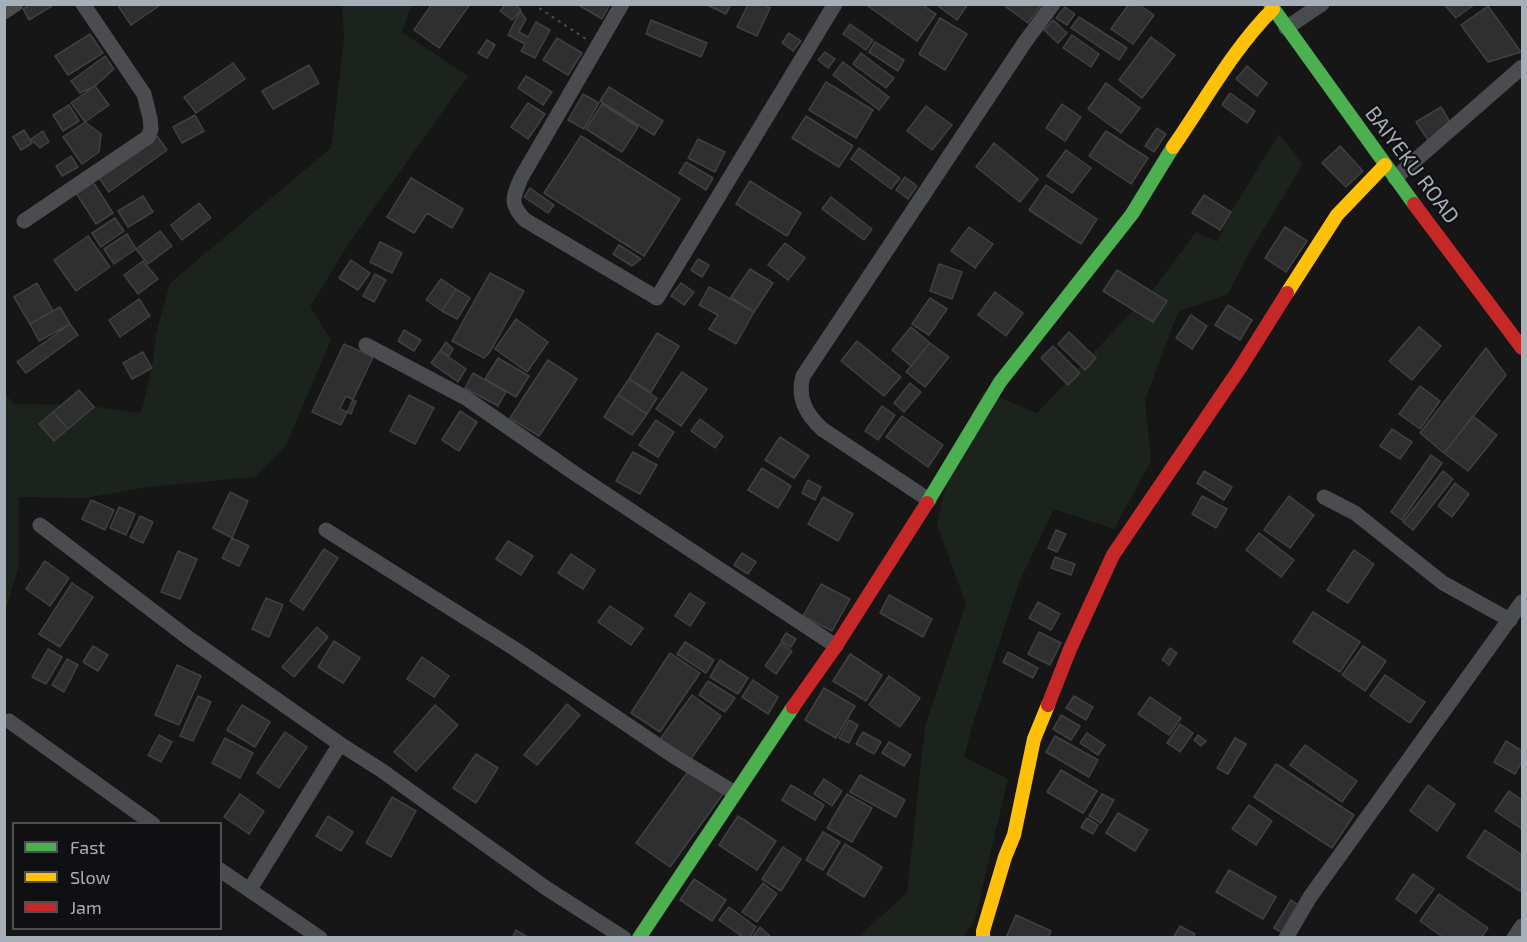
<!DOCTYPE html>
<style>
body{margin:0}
#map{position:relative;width:1527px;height:942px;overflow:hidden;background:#161616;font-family:"Exo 2",sans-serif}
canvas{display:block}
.frame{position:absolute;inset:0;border:6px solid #a6aeb7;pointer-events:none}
.legend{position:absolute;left:12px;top:822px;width:210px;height:108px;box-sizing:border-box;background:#101012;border:2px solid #4c4f54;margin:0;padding:8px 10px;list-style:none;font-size:18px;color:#a6aeb7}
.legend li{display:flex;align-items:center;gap:12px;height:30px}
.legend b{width:30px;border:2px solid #4c4f54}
</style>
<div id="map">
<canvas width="1527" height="942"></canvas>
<div class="frame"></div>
<ul class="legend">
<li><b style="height:8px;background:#4caf50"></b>Fast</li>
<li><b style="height:8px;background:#ffc107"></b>Slow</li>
<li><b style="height:8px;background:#c62828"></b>Jam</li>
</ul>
</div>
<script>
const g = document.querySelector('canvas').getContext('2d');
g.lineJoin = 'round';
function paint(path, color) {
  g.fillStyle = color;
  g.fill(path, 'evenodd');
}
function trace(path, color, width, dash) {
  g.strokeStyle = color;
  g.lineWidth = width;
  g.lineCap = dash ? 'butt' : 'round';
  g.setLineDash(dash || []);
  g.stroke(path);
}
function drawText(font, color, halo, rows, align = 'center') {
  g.font = font + ' "Exo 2",sans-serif';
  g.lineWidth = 4.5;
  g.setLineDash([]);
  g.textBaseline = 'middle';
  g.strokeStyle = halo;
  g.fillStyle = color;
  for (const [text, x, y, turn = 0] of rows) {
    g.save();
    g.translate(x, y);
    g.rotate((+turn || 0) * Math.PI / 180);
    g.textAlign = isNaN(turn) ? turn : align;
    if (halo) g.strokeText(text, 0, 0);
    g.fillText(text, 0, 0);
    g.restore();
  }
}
paint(new Path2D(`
 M342 5H411L402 32 468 76 349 243 310 307 331 340 285 447 255 477 147 487 86 498 19 497V566L5 612V394L14 404 82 405 141 413 152 368 156 334 170 283 331 148 344 39Z
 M1279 134 1303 164 1250 251 1228 294 1178 312 1145 400 1151 461 1114 529 1054 509 1020 580 972 726 964 757 1008 779 974 922 963 937 857 938 907 893 925 727 966 604 937 525 954 449 984 391 1037 413 1155 287 1196 232 1217 242 1231 212Z`), '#1c231c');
const building = new Path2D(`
 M31 4H55L29 20 23 9Z
 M117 4H158L159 6 131 25Z
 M432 4H470L439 48 414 30Z
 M506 4H515L521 10 512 20 500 11Z
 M577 4H610L602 19Z
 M705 4H731L726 14Z
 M748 4H762L770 8 757 36 737 27Z
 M865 4H921L936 14 917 41Z
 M939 4H968L957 20 938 6Z
 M1002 4H1042L1028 23Z
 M1129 4H1138L1154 15 1133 44 1111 29Z
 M1444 4H1475L1456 18Z
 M1488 6 1521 52 1488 62 1461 25Z
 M1065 7 1075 14 1067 25 1056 18Z
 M520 11 526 19 519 32 528 37 536 22 550 30 535 58 521 51 525 44 508 35Z
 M1079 17 1127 48 1119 60 1071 28Z
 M940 18 967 34 945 70 919 54Z
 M651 20 707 43 701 57 646 34Z
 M1053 20 1067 33 1058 43 1044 30Z
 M850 24 873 40 866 50 843 34Z
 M789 33 801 41 793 51 782 43Z
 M90 34 103 53 68 75 55 56Z
 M1072 35 1099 54 1091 67 1063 48Z
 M1151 37 1175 55 1142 98 1119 80Z
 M557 38 582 53 568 75 543 60Z
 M487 40 495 45 487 58 478 53Z
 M875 42 904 60 898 71 869 52Z
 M825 52 835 59 828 68 818 60Z
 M861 53 894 78 886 88 853 64Z
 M105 56 114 69 95 86 80 93 71 81Z
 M843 62 889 97 879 110 833 75Z
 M233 63 245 79 196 113 184 97Z
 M309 65 319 83 273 109 262 91Z
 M1247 66 1267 83 1257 96 1236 79Z
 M526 76 552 92 543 105 518 88Z
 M826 82 873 110 856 138 809 110Z
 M1106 83 1140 108 1121 133 1088 109Z
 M95 86 109 105 85 122 71 103Z
 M609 87 663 121 654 135 600 101Z
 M1230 93 1255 111 1247 123 1222 105Z
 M583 94 599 103 584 129 568 120Z
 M528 103 545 114 528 139 511 127Z
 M602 104 638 127 622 152 586 129Z
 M1062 104 1081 117 1065 141 1046 128Z
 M69 105 79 121 63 131 53 115Z
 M926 106 952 125 932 150 907 131Z
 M1441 107 1450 122 1432 146 1416 122Z
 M195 115 204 131 182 143 173 127Z
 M806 116 853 146 839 167 792 138Z
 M85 122 101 134 99 152 82 164 63 137Z
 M1157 128 1166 134 1154 152 1145 146Z
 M24 130 32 143 21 150 13 137Z
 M43 131 49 142 40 148 31 139Z
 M1106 131 1148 158 1131 184 1089 156Z
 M157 136 167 150 109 192 99 178Z
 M581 136 680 199 644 256 544 193Z
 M698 139 725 152 715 172 688 158Z
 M994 143 1038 179 1020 202 976 167Z
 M1340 146 1363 171 1346 187 1322 163Z
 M859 148 900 178 891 189 851 159Z
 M1066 150 1091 168 1072 193 1047 176Z
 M71 156 78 167 62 176 56 166Z
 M686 162 713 178 706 190 679 173Z
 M905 177 917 186 908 199 896 190Z
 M411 178 463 209 452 228 427 213 414 233 387 217Z
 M750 181 801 213 787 236 736 204Z
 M93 182 113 213 96 224 76 193Z
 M1046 185 1097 219 1081 244 1029 210Z
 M530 188 554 205 548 213 524 197Z
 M1204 195 1231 212 1220 230 1192 213Z
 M143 196 153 212 128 227 118 211Z
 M831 197 872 229 864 240 822 209Z
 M199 203 211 218 182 240 171 225Z
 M115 218 124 231 101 247 92 233Z
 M969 227 993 244 975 268 951 251Z
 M1285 227 1307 241 1286 272 1265 258Z
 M160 231 172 246 148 264 136 249Z
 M127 234 136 249 114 264 104 249Z
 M88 236 110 267 76 291 54 260Z
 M380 242 402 253 392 273 370 262Z
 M785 243 805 258 788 280 768 265Z
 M619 245 641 259 632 266 613 254Z
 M698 259 709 265 702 277 691 270Z
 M351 260 370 273 358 290 339 278Z
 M143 261 158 279 138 294 124 275Z
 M939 264 962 272 952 299 930 291Z
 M750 269 773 283 754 312 731 297Z
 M1117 270 1167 301 1153 322 1103 291Z
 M490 273 524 291 490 352 484 358 452 341Z
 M375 274 386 280 374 302 363 296Z
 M441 279 456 289 442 311 426 300Z
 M37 283 53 311 30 324 14 297Z
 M681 283 694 292 684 305 671 296Z
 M709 287 754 312 736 344 709 329 718 315 699 305Z
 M456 289 470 298 457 319 442 311Z
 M995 292 1023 313 1006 336 978 315Z
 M930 298 947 309 929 335 912 324Z
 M139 299 150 316 120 337 109 320Z
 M1228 305 1252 320 1240 340 1215 325Z
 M60 307 70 324 39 341 30 324Z
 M1191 315 1207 326 1192 349 1176 338Z
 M516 319 548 342 527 372 495 349Z
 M70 324 78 335 26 373 17 362Z
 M911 327 930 343 911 366 892 350Z
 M1419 327 1441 346 1412 380 1389 361Z
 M404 330 421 340 414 351 398 341Z
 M1069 332 1096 358 1085 370 1058 344Z
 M657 333 679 346 651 392 629 379Z
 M857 341 901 377 884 396 841 361Z
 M446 342 453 349 449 356 440 351Z
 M930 343 949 357 925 387 906 372Z
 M344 344 373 357 341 425 312 412Z
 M1053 346 1080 373 1068 385 1041 358Z
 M1486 348 1506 375 1444 453 1420 433Z
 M440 351 466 369 458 382 431 363Z
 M143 352 152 368 132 379 123 363Z
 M498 358 529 376 516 397 485 379Z
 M548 360 577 379 539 436 510 418Z
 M682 372 707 389 681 426 656 409Z
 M473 373 506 392 498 406 465 388Z
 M629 379 657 398 647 414 618 395Z
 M910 383 921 392 904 412 894 403Z
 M1420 386 1440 401 1420 429 1399 414Z
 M79 390 94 407 68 429 53 412Z
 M409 395 434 408 415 444 390 431Z
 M618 395 647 414 632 435 604 417Z
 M346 396 356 401 351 414 340 409Z
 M882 406 895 415 878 440 865 431Z
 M460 411 477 422 459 451 442 440Z
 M53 412 68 429 54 441 39 424Z
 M902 416 943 445 928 467 886 437Z
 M1473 416 1497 435 1468 471 1444 453Z
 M700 419 723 436 715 448 691 431Z
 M656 420 674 432 658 457 639 445Z
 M1392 429 1412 442 1400 459 1380 446Z
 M780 437 809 456 794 478 765 460Z
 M633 452 657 465 640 494 616 481Z
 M1431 455 1442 463 1402 520 1391 512Z
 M762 468 791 486 778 508 748 490Z
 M1204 471 1232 487 1224 500 1197 483Z
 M1443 471 1453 479 1413 530 1403 522Z
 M808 480 821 487 815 500 802 493Z
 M1455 483 1469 494 1452 517 1438 506Z
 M230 492 248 501 232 538 213 528Z
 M1202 496 1227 509 1216 528 1192 514Z
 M1289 496 1314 515 1290 548 1264 530Z
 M823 497 853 514 838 541 808 524Z
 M91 500 114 510 105 530 82 519Z
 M119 507 135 514 126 535 110 528Z
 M140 516 153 522 143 543 130 537Z
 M1056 530 1066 534 1057 552 1048 548Z
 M1259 533 1294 560 1281 577 1246 550Z
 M232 538 249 546 239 566 222 558Z
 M508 541 533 556 521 575 496 559Z
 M324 549 338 558 303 610 290 601Z
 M1354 550 1374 564 1348 603 1327 590Z
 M178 551 197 559 180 599 161 592Z
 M742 553 756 562 748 574 734 565Z
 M571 554 595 570 583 589 558 573Z
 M1055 557 1075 564 1071 575 1051 568Z
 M45 561 69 578 50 606 26 589Z
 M72 583 93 597 60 647 39 634Z
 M821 584 850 599 832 631 803 616Z
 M690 593 705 603 690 626 675 616Z
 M889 595 932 619 923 637 880 613Z
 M266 598 283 605 269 637 252 629Z
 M1038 602 1060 614 1051 630 1029 618Z
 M610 606 643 628 631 645 598 622Z
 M1313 612 1360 642 1340 672 1293 642Z
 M317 627 328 637 294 677 282 667Z
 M1039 632 1061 643 1050 665 1028 654Z
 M786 633 796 639 791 647 781 641Z
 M334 641 360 658 343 683 318 667Z
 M685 642 714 660 706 673 677 654Z
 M781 643 792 651 776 674 765 666Z
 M93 646 108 655 98 671 83 662Z
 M1363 646 1386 661 1365 691 1342 675Z
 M1170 648 1177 653 1169 665 1162 660Z
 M48 649 62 657 46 684 32 677Z
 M1008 652 1038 668 1033 678 1003 662Z
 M670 653 700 673 660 732 631 713Z
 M850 654 882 675 866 701 833 681Z
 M422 657 449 676 434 697 407 679Z
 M67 659 78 665 64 692 52 685Z
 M720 660 748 678 738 694 710 677Z
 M177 665 201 676 179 725 155 715Z
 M1385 675 1425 702 1410 723 1370 696Z
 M889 676 920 698 900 727 869 705Z
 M753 680 778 697 768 714 742 697Z
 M708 681 735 698 725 712 699 695Z
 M824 688 855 706 836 738 805 720Z
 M692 695 721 716 688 763 658 742Z
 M198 696 211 702 193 741 180 736Z
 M1074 696 1093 707 1086 720 1066 708Z
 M1150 697 1181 718 1169 735 1138 714Z
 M567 704 580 715 537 765 524 755Z
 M242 705 270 722 255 747 227 730Z
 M435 705 458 725 416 771 394 752Z
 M1061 715 1080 726 1071 740 1053 729Z
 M849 720 858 725 849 743 839 738Z
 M1180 724 1193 733 1180 752 1167 743Z
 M285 732 307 747 279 788 257 773Z
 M863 732 881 742 874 754 856 744Z
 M1087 733 1105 745 1098 755 1080 743Z
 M159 735 172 742 161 762 148 755Z
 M1198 735 1206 741 1201 746 1194 740Z
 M1055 736 1098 760 1089 777 1046 752Z
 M225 738 253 753 240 778 212 763Z
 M1235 738 1246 744 1228 774 1217 768Z
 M1506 741 1522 751V761L1515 774 1494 762Z
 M889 742 911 755 904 766 882 753Z
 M1305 745 1357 781 1342 802 1290 765Z
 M476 754 498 768 476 803 453 788Z
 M1276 764 1354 815 1332 848 1254 797Z
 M689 770 723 794 670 867 636 843Z
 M1061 770 1097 791 1083 813 1047 792Z
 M860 775 905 800 896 817 850 792Z
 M824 779 842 791 832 806 814 794Z
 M791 785 824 805 815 820 782 800Z
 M1428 785 1455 804 1437 831 1410 811Z
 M1509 791 1522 800V829L1495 811Z
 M240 794 264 811 249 834 224 817Z
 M847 794 872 808 852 842 827 828Z
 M1102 794 1114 800 1101 823 1089 816Z
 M392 797 416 811 391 857 366 843Z
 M1249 805 1272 821 1256 845 1232 829Z
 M1118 813 1148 830 1135 851 1106 833Z
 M328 816 353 832 341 851 316 836Z
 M738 816 776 841 757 870 719 845Z
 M1087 818 1098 825 1093 834 1081 827Z
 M1485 830 1522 855V888L1520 891 1467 857Z
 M823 832 840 842 823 870 806 860Z
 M845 844 882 867 864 897 827 874Z
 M783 847 801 859 781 891 762 879Z
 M1229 870 1276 897 1263 919 1216 892Z
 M1413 874 1434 889 1416 913 1396 899Z
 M694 879 726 900 712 921 680 900Z
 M763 883 777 894 757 922 742 912Z
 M1439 894 1488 928 1481 938H1444L1420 921Z
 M1291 900 1300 906 1283 933 1274 928Z
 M729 907 756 927 749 938H744L719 920Z
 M1016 915 1051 931 1048 938H1006Z
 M1180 926 1195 934 1193 938H1173Z
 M760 927 772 938H752Z
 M516 930 529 938H512Z`);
paint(building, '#2f2f30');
trace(building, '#3e4042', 1.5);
trace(new Path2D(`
 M533 4 586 39`), '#4c4d51', 2, [3, 4.5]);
trace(new Path2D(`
 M622 4 521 178C513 198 509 203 525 220L657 298 835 4
 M4 12 16 4
 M1286 28 1322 4
 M1395 178 1522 67
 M24 221 148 137 151 129 150 118 144 94 83 4
 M366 345 466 398 577 475 836 646
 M1324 497 1355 513 1443 583 1510 620
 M929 500 822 429C806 414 797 398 803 376L1025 42 1053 4
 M40 525 187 637 340 744 381 770 546 888 624 938
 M326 530 515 649 675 757 735 793
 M9 721 153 824
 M220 870 320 938
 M250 889 340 744
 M1286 938 1310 897 1522 602
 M1514 938 1522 926`), '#4a4c4f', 15);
trace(new Path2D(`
 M1270 4 1414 204
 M927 503 1000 382 1132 214 1173 147
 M639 938 793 707`), '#4caf50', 14);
trace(new Path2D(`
 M1173 147C1205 101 1233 49 1273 9
 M1287 293 1337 215 1385 165
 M983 938V931L1005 857 1014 835 1034 739 1048 705`), '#ffc107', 14);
trace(new Path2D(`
 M1414 204 1522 348
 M1048 705 1070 649 1113 555 1240 368 1287 293
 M793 707 836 646 927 503`), '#c62828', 14);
drawText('21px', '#a6aeb7', '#101012', [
 ["BAIYEKU ROAD",1412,165,53]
]);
</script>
